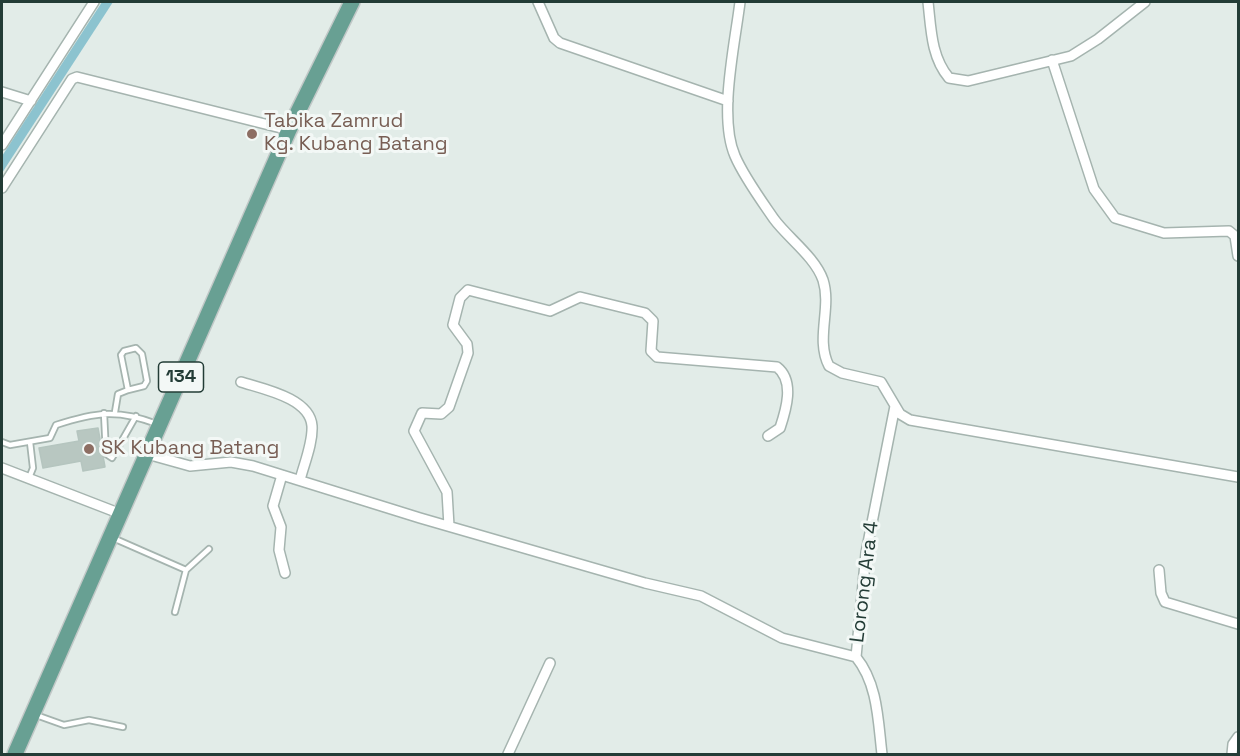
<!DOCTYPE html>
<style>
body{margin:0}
#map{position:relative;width:1240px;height:756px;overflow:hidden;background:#e2ece8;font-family:"Space Grotesk",sans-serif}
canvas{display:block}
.frame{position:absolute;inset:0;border:3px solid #233c36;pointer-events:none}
</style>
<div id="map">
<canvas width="1240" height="756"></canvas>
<div class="frame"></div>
</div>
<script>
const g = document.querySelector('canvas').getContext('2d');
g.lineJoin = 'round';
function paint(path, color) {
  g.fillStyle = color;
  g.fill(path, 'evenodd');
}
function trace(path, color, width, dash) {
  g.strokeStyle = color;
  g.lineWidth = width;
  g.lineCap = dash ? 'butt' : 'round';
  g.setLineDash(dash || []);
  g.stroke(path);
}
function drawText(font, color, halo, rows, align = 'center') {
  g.font = font + ' "Space Grotesk",sans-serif';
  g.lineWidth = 6;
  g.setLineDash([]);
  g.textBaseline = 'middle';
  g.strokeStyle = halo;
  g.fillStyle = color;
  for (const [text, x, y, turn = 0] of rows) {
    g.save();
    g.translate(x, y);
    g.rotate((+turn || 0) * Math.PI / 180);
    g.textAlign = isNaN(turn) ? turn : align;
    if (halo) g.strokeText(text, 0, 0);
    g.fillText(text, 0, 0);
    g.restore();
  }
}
paint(new Path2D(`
 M102 2H113L2 173V156Z`), '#8cc3cf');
const building = new Path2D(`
 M98 428 105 467 83 471 81 461 43 468 39 448 79 441 77 431Z`);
paint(building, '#b8c7c1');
trace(building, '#b5c5bf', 1.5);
const lane = new Path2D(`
 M115 412 118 394 128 390 121 355 124 351 136 348 142 354 147 381 144 386 128 390
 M104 413 106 454 112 458 136 416
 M2 442 10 445 50 438 56 425C96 412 118 409 157 424
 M29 478 33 468 30 442
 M113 538 186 570
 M175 612 186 570 209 549
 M36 715 64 725 89 720 123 727`);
const street = new Path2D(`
 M538 2 554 38 560 43 728 101
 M740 2C735 44 718 117 735 156 744 177 761 200 774 219 788 238 815 257 823 280 832 308 815 339 829 366L842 373 881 382 900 414 910 420 1238 477
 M928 2C931 28 931 57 949 78L968 81 1071 56 1098 39 1145 2
 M1052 60 1094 189 1115 218 1164 233 1229 231 1235 236 1238 256
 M2 92 31 101
 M2 145 94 2
 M2 188 72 79 77 77 289 130
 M241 382C263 389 310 398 312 426 313 443 304 464 300 480
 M147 454 190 466 231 462 253 466 420 518 645 583 701 596 782 638 856 657
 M2 468 121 514
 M282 475 273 506 281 527 279 550 285 573
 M449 526 447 492 414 431 422 413 441 414 449 407 468 353 467 344 453 325 460 298 468 290 550 311 580 297 645 313 653 321 651 351 657 357 777 367C795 381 786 410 780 428L768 436
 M1159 570 1161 593 1165 602 1238 624
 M508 754 550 663
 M882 754C878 721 878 684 856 657L866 553 895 406
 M1232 754 1233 744 1238 737`);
const primary = new Path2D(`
 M15 754 289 130 352 2`);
trace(lane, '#a5b4af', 8);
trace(street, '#a5b4af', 12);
trace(primary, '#c1c8c7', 18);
trace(lane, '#fff', 4.5);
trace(street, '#fff', 9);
trace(primary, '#68a093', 15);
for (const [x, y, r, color] of [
 [252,134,6,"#8d6e63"],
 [89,449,6,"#8d6e63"]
]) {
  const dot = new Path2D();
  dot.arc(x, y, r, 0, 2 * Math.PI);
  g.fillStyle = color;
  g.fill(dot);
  trace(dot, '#f3f8f6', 2);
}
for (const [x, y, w] of [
 [181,377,45]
]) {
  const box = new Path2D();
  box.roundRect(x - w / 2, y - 15, w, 30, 4.5);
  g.fillStyle = '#f3f8f6';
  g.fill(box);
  trace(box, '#233c36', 1.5);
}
drawText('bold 18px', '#233c36', null, [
 ["134",181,377]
]);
drawText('20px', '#785e54', '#f3f8f6', [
 ["Tabika Zamrud",264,122],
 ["Kg. Kubang Batang",264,145],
 ["SK Kubang Batang",101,449]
], 'left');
drawText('20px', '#233c36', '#f3f8f6', [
 ["Lorong Ara 4",865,582,-83]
]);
</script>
